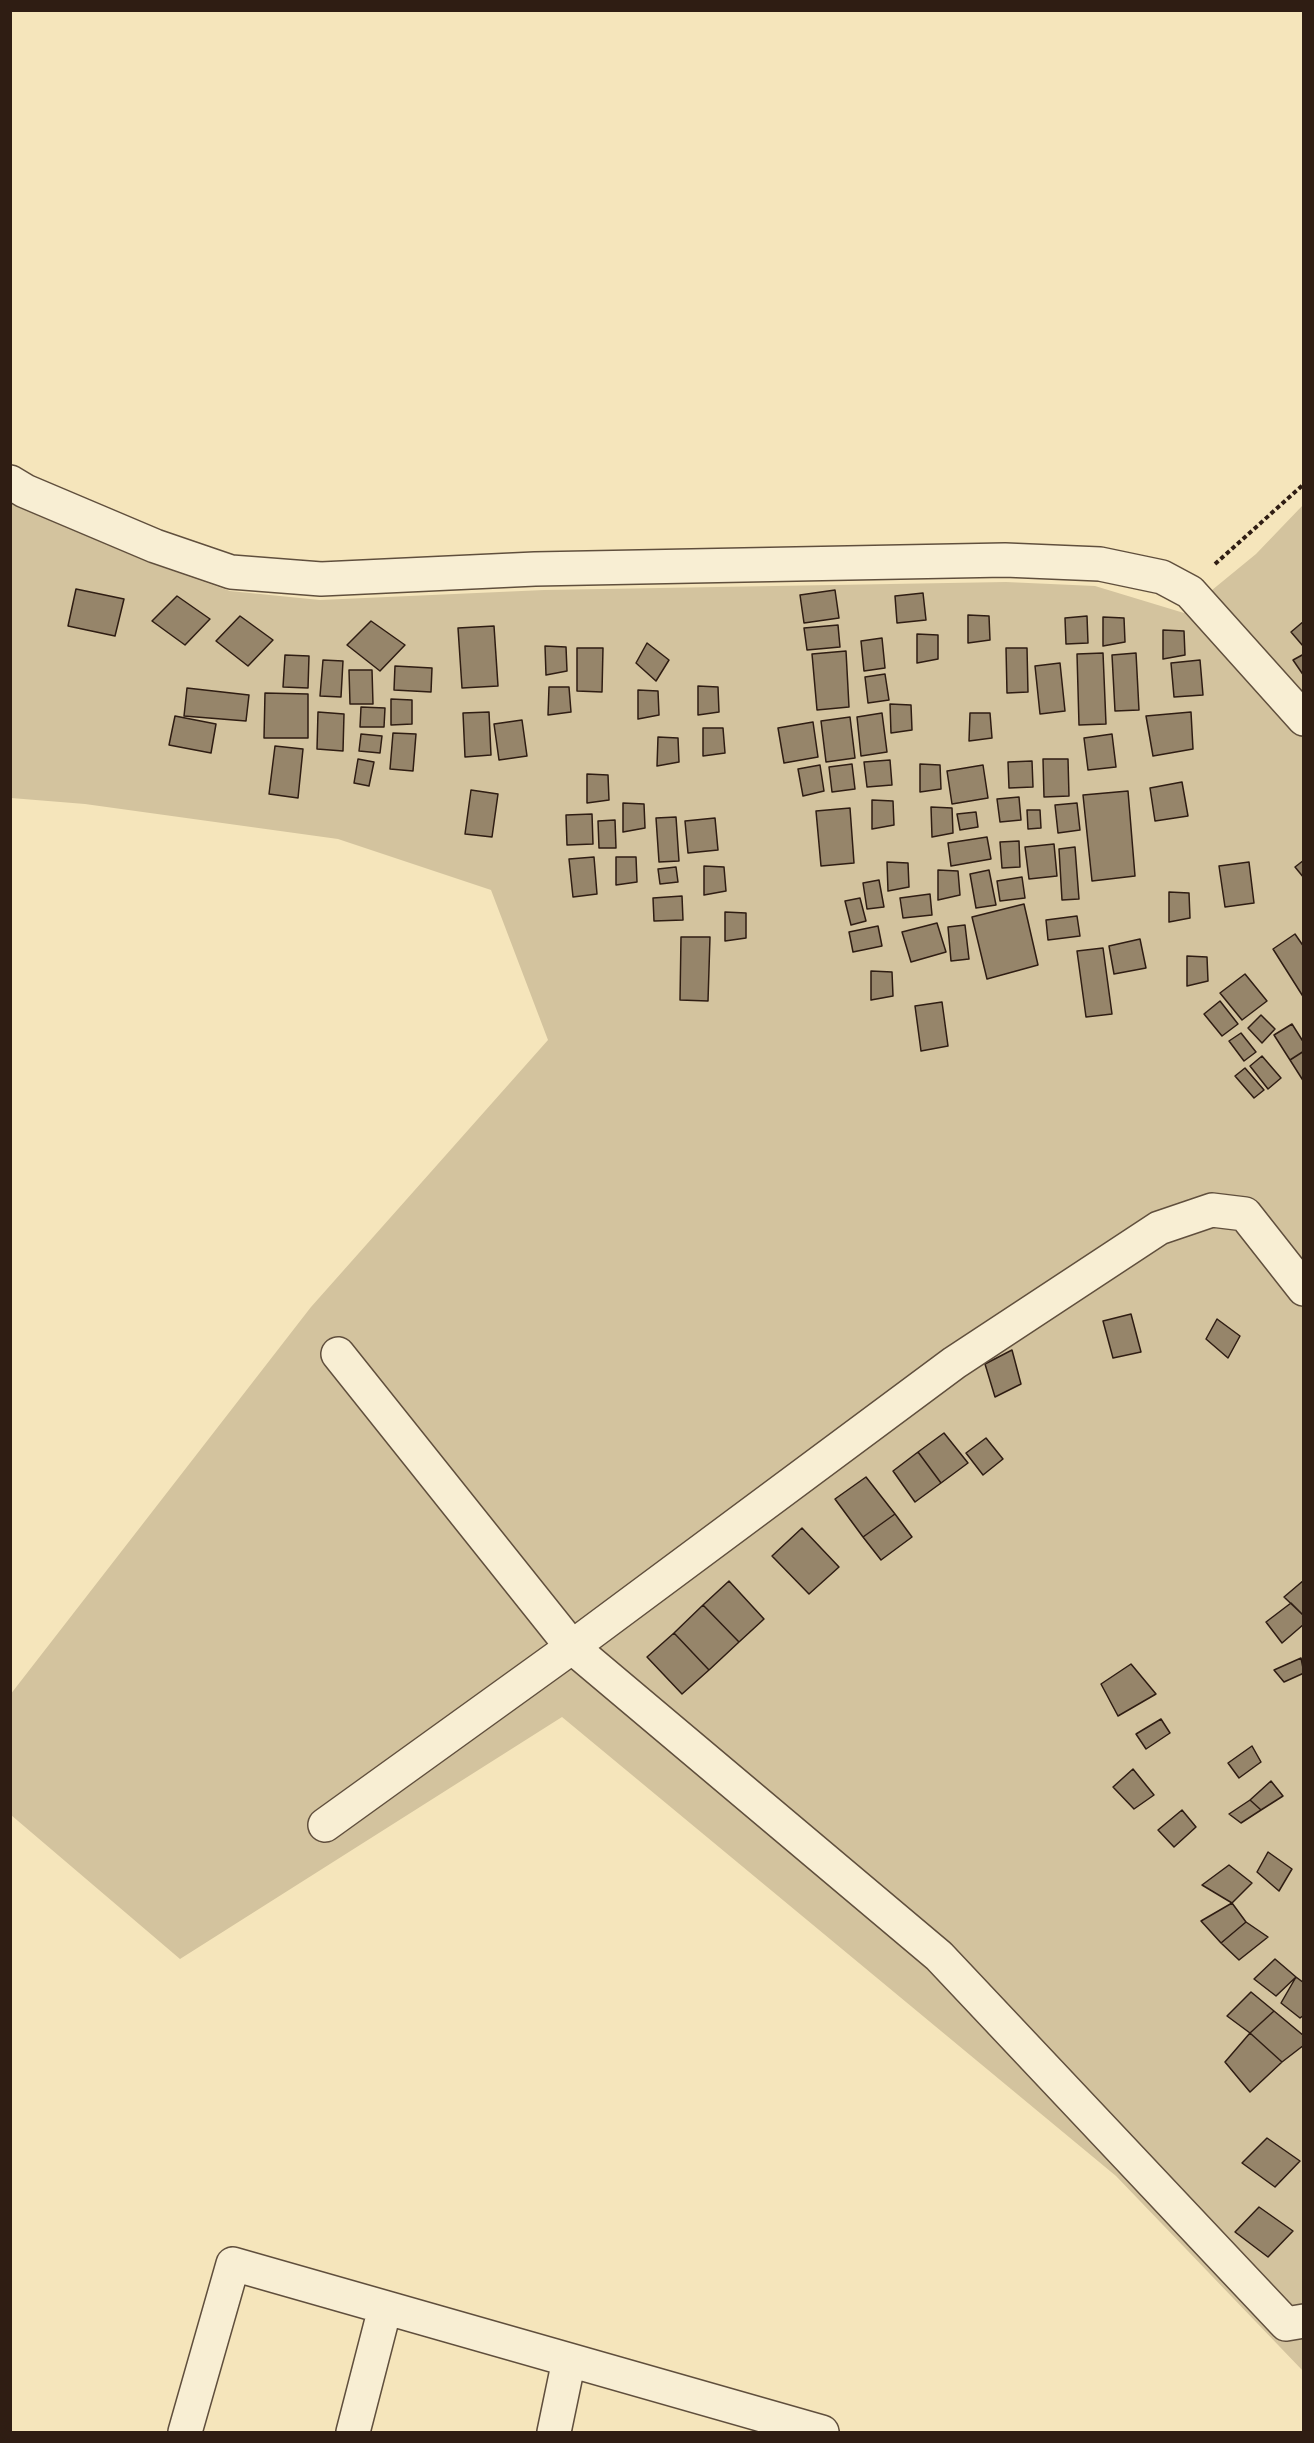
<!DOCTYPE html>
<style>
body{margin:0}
#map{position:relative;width:1314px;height:2443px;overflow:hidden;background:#f5e5bb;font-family:"EB Garamond",serif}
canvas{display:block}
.frame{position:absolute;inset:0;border:12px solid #2f1d13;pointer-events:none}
</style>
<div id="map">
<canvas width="1314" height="2443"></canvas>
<div class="frame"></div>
</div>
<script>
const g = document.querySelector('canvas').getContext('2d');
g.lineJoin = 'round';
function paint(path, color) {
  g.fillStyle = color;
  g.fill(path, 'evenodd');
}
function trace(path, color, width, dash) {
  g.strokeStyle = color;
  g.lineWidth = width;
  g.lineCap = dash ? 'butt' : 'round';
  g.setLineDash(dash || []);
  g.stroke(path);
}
paint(new Path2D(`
 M11 503 147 562 230 591 320 600 544 590 1006 582 1095 586 1184 613 1256 554 1303 505V2371L1116 2176 562 1717 180 1959 11 1815 10 1695 311 1307 548 1040 491 890 338 839 85 804 11 798Z`), '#d3c39e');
const building = new Path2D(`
 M76 589 124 599 115 636 68 626Z
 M835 590 839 618 804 623 800 595Z
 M923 593 926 620 897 623 895 596Z
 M177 596 210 619 185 645 152 621Z
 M968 615 989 616 990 640 968 643Z
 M240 616 273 640 248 666 216 641Z
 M1087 616 1088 643 1066 644 1065 618Z
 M1103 617 1124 618 1125 642 1103 646Z
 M371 621 405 645 380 671 347 645Z
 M1304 621V646H1303L1291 632Z
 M838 625 840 647 807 650 804 628Z
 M494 626 498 686 462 688 458 628Z
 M1163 630 1184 631 1185 655 1163 659Z
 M917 634 938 635V659L917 663Z
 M882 638 885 668 864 671 861 641Z
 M647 643 669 660 656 681 636 663Z
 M545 646 566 647 567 671 546 675Z
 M577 648H603L602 692 577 691Z
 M1006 648H1027L1028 692 1007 693Z
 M846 651 849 707 817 710 812 654Z
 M1103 653 1106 724 1079 725 1077 654Z
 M1136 653 1139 710 1115 711 1112 655Z
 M1304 654V676L1293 660Z
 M285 655 309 656 308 688 283 687Z
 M323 660 343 661 341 697 320 696Z
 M1200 660 1203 695 1174 697 1171 663Z
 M1060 663 1065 711 1040 714 1035 666Z
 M395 666 432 668 431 692 394 690Z
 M349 670H372L373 704H350Z
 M885 674 889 700 868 703 865 677Z
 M698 686 718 687 719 712 698 715Z
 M549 687H569L571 712 548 715Z
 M187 688 249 695 246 721 184 716Z
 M638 690 658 691 659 715 638 719Z
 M265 693 308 694V738H264Z
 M391 699 412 700V724L391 725Z
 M890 704 911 705 912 730 891 733Z
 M361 707 385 708 384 727H360Z
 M318 712 344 714 343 751 317 749Z
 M489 712 491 755 465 757 463 713Z
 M1191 712 1193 749 1153 756 1146 716Z
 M882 713 887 752 861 756 857 717Z
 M970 713H990L992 738 969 741Z
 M175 716 216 724 211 753 169 745Z
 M850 717 855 758 826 762 821 721Z
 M522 720 527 756 499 760 494 724Z
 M813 722 818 757 784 763 778 728Z
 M703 728H723L725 753 703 756Z
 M393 733 416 734 413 771 390 769Z
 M361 734 382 736 380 753 359 751Z
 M1112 734 1116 767 1088 770 1084 738Z
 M658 737 678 738 679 762 657 766Z
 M275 746 303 749 298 798 269 794Z
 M358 759 374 762 369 786 354 783Z
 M1043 759H1068L1069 796 1044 797Z
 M890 760 892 785 867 787 864 762Z
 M1032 761 1033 787 1009 788 1008 762Z
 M852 764 855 789 832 792 829 767Z
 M920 764 940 765 941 789 920 792Z
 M820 765 824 791 803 796 798 769Z
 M983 765 988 798 952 804 947 771Z
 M587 774 608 775 609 800 587 803Z
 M1182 782 1188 816 1155 821 1150 788Z
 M471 790 498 794 492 837 465 834Z
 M1128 791 1135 876 1092 881 1083 795Z
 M1019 797 1021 820 1000 822 997 799Z
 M872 800 893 801 894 825 872 829Z
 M623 803 644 804 645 828 623 832Z
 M1077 803 1080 830 1058 833 1055 805Z
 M931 807 952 808 953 833 932 837Z
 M850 808 854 863 821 866 816 811Z
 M1027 810H1040L1041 828 1028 829Z
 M976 812 978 827 960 830 957 814Z
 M592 814 593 844 567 845 566 815Z
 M676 817 679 861 659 862 656 818Z
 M715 818 718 850 688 853 685 821Z
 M615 820 616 848H599L598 821Z
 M987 837 991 859 951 866 948 843Z
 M1019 841 1020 867 1002 868 1000 842Z
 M1054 844 1057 876 1029 879 1025 847Z
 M1075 847 1079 899 1062 900 1059 849Z
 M594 857 597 894 573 897 569 859Z
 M616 857H636L637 882 616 885Z
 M1304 860V878L1295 867Z
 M887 862 908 863 909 887 888 891Z
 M1249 862 1254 903 1225 907 1219 866Z
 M704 866 724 867 726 891 704 895Z
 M676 867 678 882 660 884 658 869Z
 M938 870 958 871 960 895 938 900Z
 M989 870 996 905 976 908 970 874Z
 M1022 877 1025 898 1000 901 997 881Z
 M879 880 884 907 867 909 863 883Z
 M1169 892 1189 893 1190 918 1169 922Z
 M930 894 932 915 903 918 900 898Z
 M682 896 683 920 654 921 653 898Z
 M860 898 866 921 851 925 845 901Z
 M1024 904 1038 965 987 979 972 917Z
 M725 912 746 913V938L725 941Z
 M1077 916 1080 936 1048 940 1046 920Z
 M937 923 946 952 911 962 902 932Z
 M965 925 969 959 951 961 948 927Z
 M878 926 882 946 853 952 849 932Z
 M1295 934 1304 947V998L1273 949Z
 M681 937H710L708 1001 680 1000Z
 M1140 939 1146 968 1114 974 1109 946Z
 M1103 948 1112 1014 1086 1017 1077 951Z
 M1187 956 1207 957 1208 981 1187 986Z
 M871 971 892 972 893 996 871 1000Z
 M1245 974 1267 1001 1242 1020 1220 993Z
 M1220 1001 1238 1024 1222 1036 1204 1014Z
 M942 1002 948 1046 921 1051 915 1006Z
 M1261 1015 1275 1029 1262 1043 1248 1028Z
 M1292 1024 1304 1043V1051L1290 1060 1274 1035Z
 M1241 1033 1256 1052 1244 1061 1229 1041Z
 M1304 1051V1082L1290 1060Z
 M1262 1056 1281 1078 1268 1089 1250 1066Z
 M1245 1068 1264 1090 1254 1098 1235 1076Z
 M1131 1314 1141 1352 1113 1358 1103 1321Z
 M1217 1319 1240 1336 1228 1358 1206 1339Z
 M1012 1350 1021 1384 995 1397 985 1364Z
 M944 1433 968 1463 941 1483 918 1452Z
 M986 1438 1003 1459 983 1475 966 1453Z
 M918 1452 941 1483 915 1502 893 1471Z
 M866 1477 895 1514 863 1537 835 1499Z
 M895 1514 912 1537 881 1560 863 1537Z
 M802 1528 839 1567 809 1594 772 1556Z
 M1304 1580V1616L1284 1597Z
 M729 1581 764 1619 739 1642 703 1605Z
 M1291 1603 1304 1616V1624L1282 1643 1266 1622Z
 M703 1605 739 1642 709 1670 674 1633Z
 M674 1633 709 1670 682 1694 647 1657Z
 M1301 1658 1304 1673 1284 1682 1274 1670Z
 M1131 1664 1156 1694 1118 1716 1101 1684Z
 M1161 1719 1170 1733 1146 1749 1136 1734Z
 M1252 1746 1261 1762 1239 1778 1228 1763Z
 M1133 1769 1154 1795 1134 1809 1113 1787Z
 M1271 1781 1283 1796 1261 1810 1250 1800Z
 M1250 1800 1261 1810 1241 1823 1229 1814Z
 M1182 1810 1196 1827 1174 1847 1158 1830Z
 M1268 1852 1292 1869 1279 1891 1257 1872Z
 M1229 1865 1252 1883 1232 1903 1202 1885Z
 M1232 1903 1246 1922 1221 1943 1201 1921Z
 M1246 1922 1268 1937 1239 1960 1221 1943Z
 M1275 1959 1296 1977 1276 1996 1254 1979Z
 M1296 1977 1304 1983V2015L1300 2018 1281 2003Z
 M1251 1992 1274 2011 1250 2033 1227 2016Z
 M1274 2011 1304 2036V2045L1282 2062 1250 2033Z
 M1250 2033 1282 2062 1250 2092 1225 2062Z
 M1267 2138 1300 2161 1275 2187 1242 2163Z
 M1259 2207 1293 2231 1268 2257 1235 2232Z`);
paint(building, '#96856a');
trace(building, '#2f1d13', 1.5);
const minor = new Path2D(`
 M10 482 25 491 155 546 231 572 321 579 535 569 1005 560 1100 564 1162 577 1190 592 1304 719
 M338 1354 572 1647 939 1956 1286 2324 1304 2321
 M325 1825 572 1647 954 1363 1159 1228 1212 1210 1245 1214 1304 1289
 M185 2432 233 2264 822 2432
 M353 2432 385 2308
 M554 2432 569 2360`);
trace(minor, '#604f3d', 36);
trace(new Path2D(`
 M1215 564 1304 484`), '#2f1d13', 4, [4.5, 3]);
trace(minor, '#f8eed3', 33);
</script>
